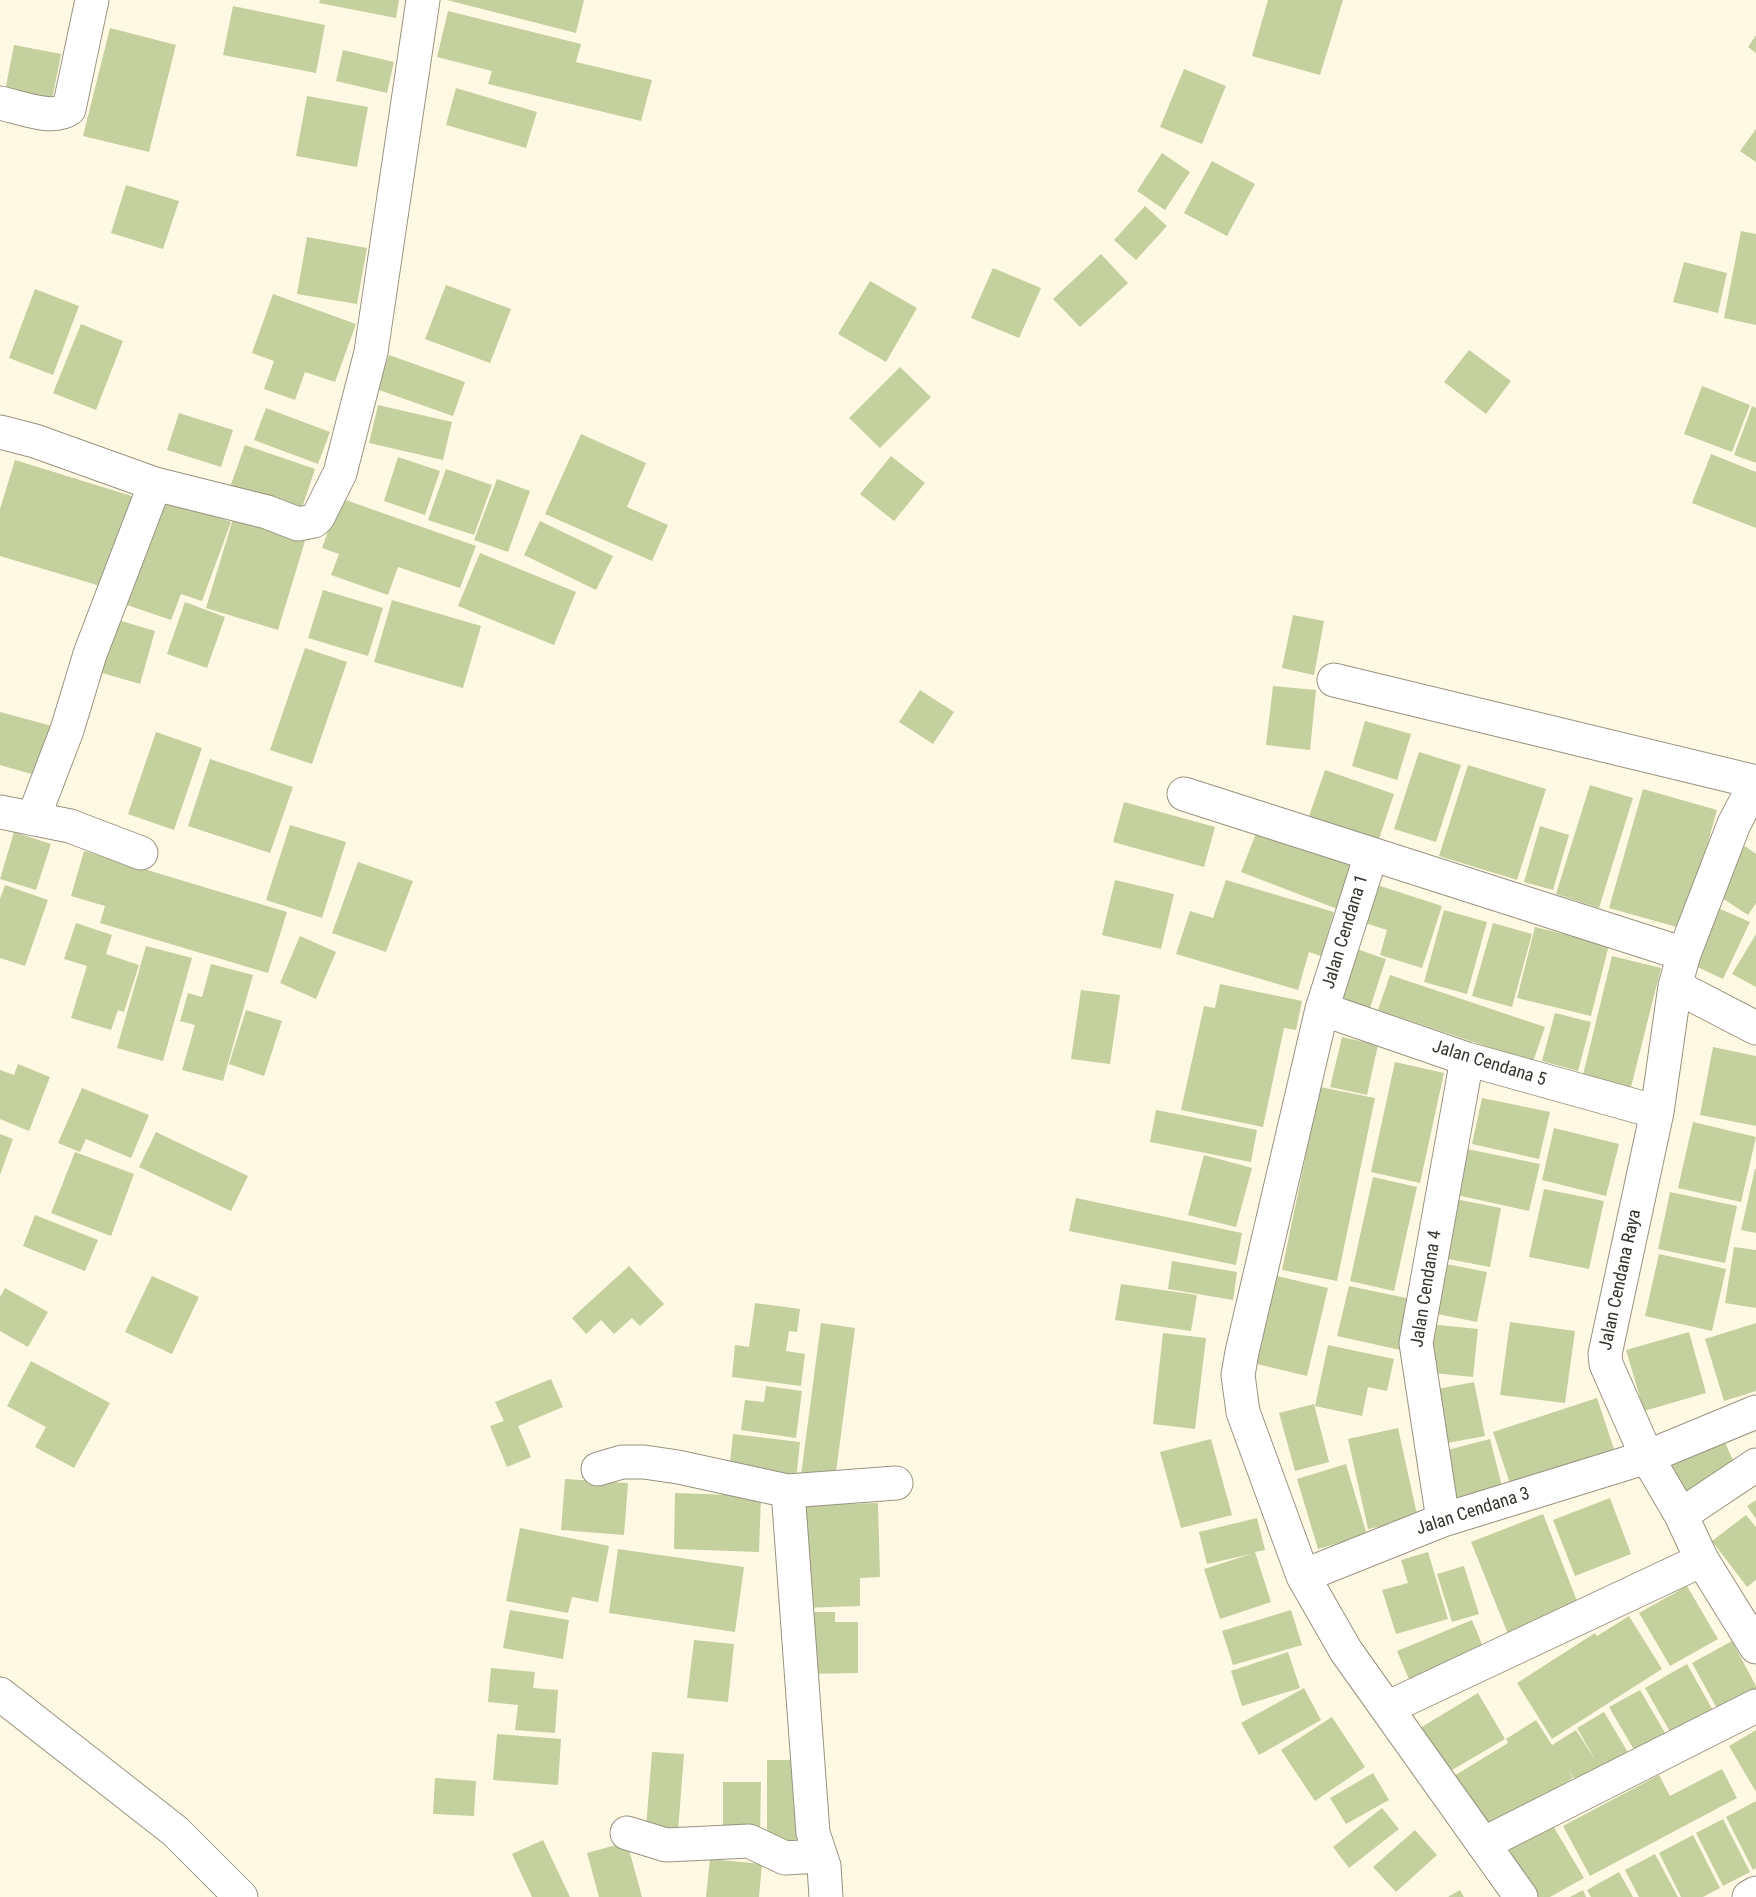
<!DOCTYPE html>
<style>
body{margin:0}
canvas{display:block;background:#fff9e4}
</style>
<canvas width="1756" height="1897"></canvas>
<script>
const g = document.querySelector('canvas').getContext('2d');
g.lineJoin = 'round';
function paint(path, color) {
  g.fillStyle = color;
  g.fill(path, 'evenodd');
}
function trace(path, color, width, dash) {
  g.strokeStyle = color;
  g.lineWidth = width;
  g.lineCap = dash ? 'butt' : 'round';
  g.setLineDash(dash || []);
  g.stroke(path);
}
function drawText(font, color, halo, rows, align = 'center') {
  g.font = font + ' "Roboto Condensed",sans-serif';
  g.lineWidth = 4.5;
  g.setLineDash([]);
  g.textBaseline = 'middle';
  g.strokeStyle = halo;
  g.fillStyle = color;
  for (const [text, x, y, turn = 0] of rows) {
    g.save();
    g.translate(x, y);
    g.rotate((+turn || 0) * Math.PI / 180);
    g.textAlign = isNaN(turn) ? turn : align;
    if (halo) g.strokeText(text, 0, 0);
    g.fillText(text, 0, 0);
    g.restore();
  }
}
paint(new Path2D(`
 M320 0H399L396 18 319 3Z
 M447 0H584L576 33Z
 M1268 0H1343L1320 75 1252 56Z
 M233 6 325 25 316 73 223 55Z
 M448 11 581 44 576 62 652 80 641 121 488 84 492 71 437 57Z
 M110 28 176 45 149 152 83 136Z
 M1756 35V53L1748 47Z
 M14 45 61 54 51 105 4 96Z
 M343 50 394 62 387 93 336 81Z
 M1184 69 1226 86 1202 144 1160 127Z
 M456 88 537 112 526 148 446 125Z
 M307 96 368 107 357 167 296 156Z
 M1756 129V162L1740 151Z
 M1162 153 1190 172 1165 210 1137 191Z
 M1212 161 1255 184 1227 236 1184 213Z
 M126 185 179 201 163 249 111 233Z
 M1145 206 1167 226 1136 260 1114 240Z
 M1741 231 1756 234V325L1724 318Z
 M307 237 367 248 357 304 297 294Z
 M1101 254 1128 283 1080 327 1053 299Z
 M1684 262 1727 273 1718 313 1673 302Z
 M993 268 1041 288 1019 338 971 318Z
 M870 281 917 308 886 362 838 334Z
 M446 285 511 309 490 363 425 339Z
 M35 289 79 306 53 375 9 358Z
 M273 294 356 324 335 382 305 372 295 400 264 389 274 361 252 353Z
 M81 324 123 341 96 410 53 393Z
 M1469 350 1511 381 1486 414 1444 382Z
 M389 355 465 382 453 416 376 389Z
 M900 367 931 397 880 448 849 418Z
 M1702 386 1750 405 1732 452 1684 434Z
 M378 405 452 422 443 460 369 443Z
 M1752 406 1756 408V463L1734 455Z
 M266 408 330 432 318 464 254 440Z
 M179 413 233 430 221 467 167 450Z
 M581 434 646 463 627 507 668 525 652 561 545 514Z
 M245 445 315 469 300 514 229 490Z
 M1711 454 1756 472V528L1692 503Z
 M891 456 925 483 894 521 860 494Z
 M398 457 440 471 425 515 384 501Z
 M15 460 135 497 107 588 0 556V509Z
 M446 469 492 485 474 535 428 520Z
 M497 479 530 491 508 552 474 540Z
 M165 498 231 522 202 601 181 594 171 620 127 605Z
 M340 498 476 546 460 588 398 567 388 595 331 575 339 554 322 548Z
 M233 519 305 541 278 630 206 608Z
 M540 521 613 556 596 590 524 555Z
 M480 553 576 592 554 645 458 606Z
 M323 590 383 608 368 656 308 638Z
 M392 600 481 626 463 688 374 662Z
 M185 602 225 617 207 668 167 654Z
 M1293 615 1324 621 1314 675 1282 668Z
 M108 617 155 631 140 684 92 670Z
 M305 648 347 662 312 764 270 750Z
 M1273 686 1316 690 1310 750 1266 745Z
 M920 690 954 712 933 744 899 722Z
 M0 712 52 726 38 776 0 765Z
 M1365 721 1411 734 1397 780 1352 766Z
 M156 732 202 748 174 830 128 814Z
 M1419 752 1461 765 1436 842 1394 829Z
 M210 759 293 787 270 853 188 826Z
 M1468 765 1546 789 1517 880 1439 856Z
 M1325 770 1394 794 1379 839 1309 816Z
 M1590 785 1633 798 1599 908 1556 894Z
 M1643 789 1717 810 1684 929 1609 908Z
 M1124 802 1215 827 1204 867 1113 842Z
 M290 825 346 842 322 918 266 900Z
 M1540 826 1569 835 1553 890 1524 882Z
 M1258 828 1357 865 1340 910 1241 872Z
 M14 832 51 844 36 890 0 879Z
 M1745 846 1756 854V903L1748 915 1713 892Z
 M84 851 287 912 268 973 100 923 105 906 71 896Z
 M358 862 413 881 386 952 332 933Z
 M1115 880 1174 894 1161 949 1102 935Z
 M1226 880 1334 912 1321 956 1309 952 1298 990 1176 954 1190 911 1213 918Z
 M1374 884 1442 906 1422 968 1380 955 1387 930 1362 922Z
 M5 885 48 900 25 966 0 958V899Z
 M1718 908 1750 922 1723 979 1691 964Z
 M1444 910 1487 922 1467 994 1424 982Z
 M76 923 112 935 106 954 139 965 124 1012 118 1010 111 1030 71 1018 87 966 64 959Z
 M1493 923 1532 934 1512 1007 1472 996Z
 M1535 927 1609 945 1591 1016 1517 998Z
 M1756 934V987L1732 974Z
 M300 936 336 952 316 999 280 983Z
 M146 946 192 958 163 1061 117 1048Z
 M1354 948 1386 959 1369 1011 1337 1000Z
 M1612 956 1661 968 1631 1087 1583 1075Z
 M211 964 253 975 223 1081 182 1070 195 1025 180 1021 188 993 202 997Z
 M1390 975 1545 1027 1533 1062 1378 1010Z
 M1220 984 1302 1001 1296 1030 1284 1028 1263 1127 1181 1110 1204 1006 1215 1008Z
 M1081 990 1120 995 1110 1064 1071 1059Z
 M246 1010 282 1021 264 1076 229 1064Z
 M1555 1013 1591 1022 1578 1071 1542 1061Z
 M1342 1037 1378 1045 1367 1095 1330 1087Z
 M1713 1047 1756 1056V1126L1700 1115Z
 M1395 1062 1444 1073 1420 1183 1371 1172Z
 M18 1064 50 1077 29 1131 0 1119V1070L14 1075Z
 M1320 1087 1375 1098 1337 1281 1282 1270Z
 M82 1088 149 1115 131 1158 86 1139 80 1152 58 1143Z
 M1482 1098 1550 1112 1539 1159 1472 1144Z
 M1156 1110 1257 1130 1251 1162 1150 1142Z
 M1693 1122 1756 1137 1741 1202 1678 1188Z
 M1554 1128 1619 1144 1606 1196 1542 1180Z
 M156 1132 248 1176 231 1211 139 1167Z
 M0 1134 13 1139 0 1175Z
 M1467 1149 1540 1164 1529 1211 1457 1195Z
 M75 1152 134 1174 111 1236 51 1213Z
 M1204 1155 1252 1168 1236 1227 1188 1215Z
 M1755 1169H1756V1233L1741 1230Z
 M1373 1177 1417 1187 1394 1291 1350 1281Z
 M1544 1189 1604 1201 1589 1269 1529 1257Z
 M1670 1192 1737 1206 1725 1263 1658 1249Z
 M1076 1198 1242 1233 1236 1265 1069 1231Z
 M1455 1199 1501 1208 1490 1267 1443 1258Z
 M35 1215 98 1240 85 1271 23 1246Z
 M1734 1247 1756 1250V1308L1725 1303Z
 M1659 1254 1726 1269 1712 1331 1645 1316Z
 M1172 1261 1237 1272 1233 1300 1168 1289Z
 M1441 1263 1487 1272 1477 1322 1432 1313Z
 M629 1266 664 1304 640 1326 632 1318 614 1334 601 1320 586 1334 572 1318Z
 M152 1276 199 1297 172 1354 125 1332Z
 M1277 1276 1328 1288 1307 1376 1257 1364Z
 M1121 1284 1197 1295 1191 1331 1115 1320Z
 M1349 1286 1416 1300 1405 1351 1337 1336Z
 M5 1288 48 1312 28 1347 0 1331V1297Z
 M755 1303 800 1309 797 1332 789 1331 786 1351 805 1354 801 1386 732 1377 735 1345 749 1347Z
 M1510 1322 1575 1331 1565 1403 1500 1395Z
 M821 1323 855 1328 835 1480 801 1475Z
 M1756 1323V1391L1724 1401 1705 1339Z
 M1428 1324 1478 1329 1473 1377 1423 1372Z
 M1689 1332 1706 1393 1644 1411 1626 1350Z
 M1163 1333 1206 1338 1195 1429 1153 1424Z
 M1328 1345 1394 1359 1387 1391 1368 1387 1362 1416 1315 1406Z
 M31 1361 110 1403 74 1468 35 1447 46 1427 7 1406Z
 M551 1379 563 1407 518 1426 531 1457 507 1467 490 1426 504 1421 495 1402Z
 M1474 1382 1485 1436 1437 1445 1426 1391Z
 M766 1386 802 1391 796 1438 741 1430 745 1400 764 1402Z
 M1597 1398 1615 1452 1511 1487 1493 1432Z
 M1314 1404 1329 1462 1295 1471 1279 1413Z
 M1398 1428 1418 1519 1368 1529 1348 1439Z
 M733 1434 800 1442 796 1480 729 1472Z
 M1722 1436 1738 1471 1685 1496 1668 1460Z
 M1211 1439 1232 1515 1181 1528 1160 1452Z
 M1490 1439 1504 1494 1450 1508 1436 1453Z
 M1346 1464 1367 1535 1318 1549 1297 1479Z
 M565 1479 628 1483 624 1535 561 1530Z
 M675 1493 761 1496 759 1552 674 1549Z
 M1610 1498 1631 1554 1575 1576 1553 1520Z
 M1756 1500V1519L1747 1506Z
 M878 1503 880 1577 860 1578V1606L803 1608 800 1505Z
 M1543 1514 1581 1611 1510 1639 1471 1542Z
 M1746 1515 1756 1527V1580L1747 1587 1712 1541Z
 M1257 1518 1265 1550 1255 1552 1271 1602 1220 1619 1204 1569 1251 1554 1207 1564 1199 1532Z
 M520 1528 609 1546 598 1602 572 1597 568 1613 506 1601Z
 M618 1549 744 1567 735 1632 609 1613Z
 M1428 1552 1448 1619 1396 1634 1382 1590 1408 1583 1401 1560Z
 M1464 1566 1479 1614 1452 1622 1437 1574Z
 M1687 1586 1718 1639 1670 1666 1639 1613Z
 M510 1610 569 1620 563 1659 503 1648Z
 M1291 1610 1302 1645 1233 1665 1222 1631Z
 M804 1612H835V1622H858V1673L805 1674Z
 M1629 1616 1662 1669 1552 1739 1517 1683 1595 1633 1597 1636Z
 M1472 1620 1486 1654 1411 1684 1397 1651Z
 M694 1640 734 1644 728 1702 687 1698Z
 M1732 1641 1756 1686V1693L1719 1712 1692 1663Z
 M1288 1652 1300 1688 1242 1706 1231 1671Z
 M1687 1664 1715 1714 1673 1737 1645 1688Z
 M491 1668 535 1672 533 1688 558 1690 555 1733 515 1730 518 1705 488 1702Z
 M1304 1688 1321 1720 1259 1755 1241 1723Z
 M1640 1690 1668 1738 1637 1755 1609 1707Z
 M1478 1693 1505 1739 1447 1773 1420 1728Z
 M1604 1712 1629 1754 1577 1783 1568 1769 1573 1778 1483 1835 1449 1779 1508 1743 1506 1739 1536 1720 1552 1745 1576 1730 1596 1761 1577 1728Z
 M1332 1717 1365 1767 1315 1801 1281 1750Z
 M1756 1730V1792L1729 1746Z
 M497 1734 561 1739 558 1785 493 1780Z
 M652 1752 684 1754 678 1831 646 1828Z
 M767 1760H804V1846H767Z
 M1722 1769 1737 1798 1590 1876 1563 1826 1659 1775 1670 1796Z
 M1373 1773 1389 1800 1346 1824 1330 1798Z
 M435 1778 476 1781 474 1816 433 1814Z
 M723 1782H761L760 1836H723Z
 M1756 1801V1868L1753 1870 1726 1817Z
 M1382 1808 1399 1829 1349 1868 1333 1847Z
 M1723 1819 1750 1872 1723 1886 1696 1833Z
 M1552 1824 1584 1878 1550 1897H1537L1509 1849Z
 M1415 1830 1437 1855 1396 1892 1373 1867Z
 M1693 1835 1720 1888 1703 1897H1681L1659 1853Z
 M543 1840 570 1897H532L512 1854Z
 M627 1842 642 1897H599L587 1853Z
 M1655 1854 1678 1897H1639L1625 1870Z
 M710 1859 762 1864 759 1897H706Z
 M1619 1872 1633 1897H1591L1587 1890Z
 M1460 1890 1464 1897H1448Z
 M1583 1890 1586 1897H1570Z`), '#c4d09d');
const minor = new Path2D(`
 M0 103C19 107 52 121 69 109L92 0
 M0 432 35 441 155 484 267 512 298 524 314 521 318 517 340 473 371 352 423 0
 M1334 680 1756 782
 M1184 794 1684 954 1675 986 1657 1112 1605 1354 1606 1364 1647 1457 1681 1515 1702 1560 1756 1647
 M0 812 70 826 141 853
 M33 819 67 730 90 654 155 484
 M1371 855 1322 1009 1242 1352 1238 1375 1243 1412 1303 1576 1346 1651 1521 1897
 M1684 954 1734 824 1756 782
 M1675 986 1756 1028
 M1322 1009 1467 1059 1657 1112
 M598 1469 622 1462H644L678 1467 788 1491 896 1483
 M788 1491 813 1833 824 1866 826 1897
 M1681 1515 1756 1465
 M1443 1520 1416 1343 1467 1059
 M1303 1576 1443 1520 1647 1457 1756 1412
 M0 1694 175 1831 241 1897
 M1387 1708 1702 1560
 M627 1833 666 1845 749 1841 785 1858 820 1856
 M1483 1844 1756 1706
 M1749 1897 1756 1893`);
trace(minor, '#989380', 35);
trace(minor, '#fff', 33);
drawText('18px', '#37352d', '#fff', [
 ["Jalan Cendana 1",1346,932,-73],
 ["Jalan Cendana 5",1489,1064,17],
 ["Jalan Cendana Raya",1621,1280,-78],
 ["Jalan Cendana 4",1427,1289,-81],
 ["Jalan Cendana 3",1473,1512,-18]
]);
</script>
